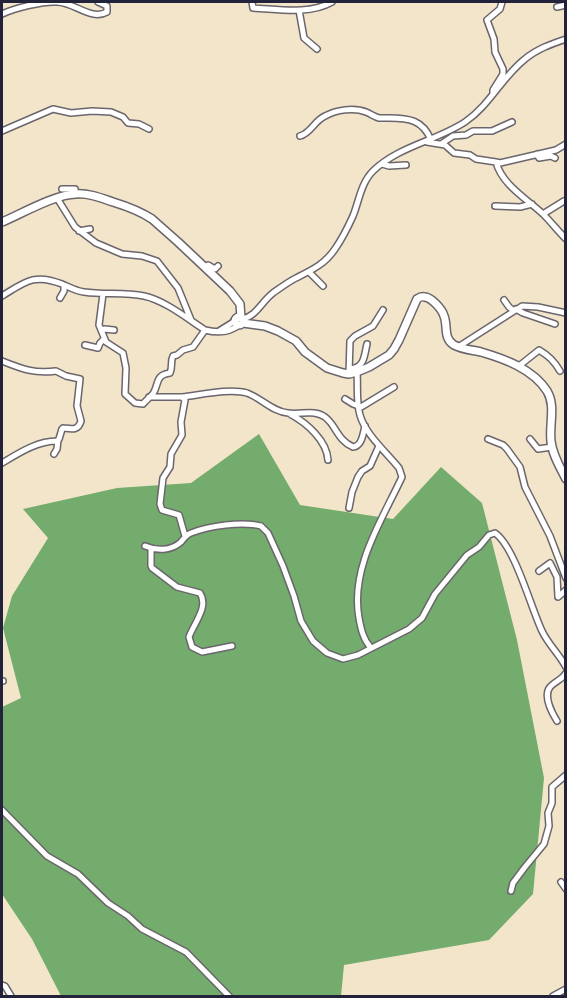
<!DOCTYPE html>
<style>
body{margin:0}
#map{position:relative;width:567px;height:998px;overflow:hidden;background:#f2e5ca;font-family:"Comic Neue",sans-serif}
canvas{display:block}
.frame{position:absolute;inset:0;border:3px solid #22223b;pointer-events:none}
</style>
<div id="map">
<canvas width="567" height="998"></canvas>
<div class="frame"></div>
</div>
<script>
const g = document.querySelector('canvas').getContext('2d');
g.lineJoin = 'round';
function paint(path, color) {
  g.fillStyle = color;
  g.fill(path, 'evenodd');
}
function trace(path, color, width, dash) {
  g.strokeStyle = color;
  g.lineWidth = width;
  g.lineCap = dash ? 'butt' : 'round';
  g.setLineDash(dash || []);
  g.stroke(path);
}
paint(new Path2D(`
 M259 434 300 505 393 519 441 467 482 503 517 640 544 778 533 894 489 940 344 965 341 996H61L32 939 2 894V707L21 698 3 628 12 596 48 538 23 509 117 488 191 483Z`), '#73ac6c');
const minor = new Path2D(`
 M252 2 253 8C278 9 309 15 332 2
 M557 7 566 5
 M299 10 304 38 317 49
 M2 14C15 8 43 1 57 2 74 2 91 21 107 12V6L98 2
 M493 94V90L503 74V69L495 52 494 39 487 20 500 9 502 2
 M2 131 53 109 71 113 92 111 111 112 123 117 128 123 139 124 149 129
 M300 136C311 133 314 121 325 116 336 110 354 107 366 112 371 114 375 117 379 118 382 118 386 118 389 118 409 118 423 120 431 140
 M427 142 445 145 454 153 470 155 476 159 496 162C502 185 527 199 543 214 551 222 558 231 566 239
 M441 144 453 136 466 135 473 131H492L512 122
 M537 154 539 158 551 156 555 158
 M496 162 500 163 556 150 566 144
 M382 164 389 166 406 165
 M62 189H75V194
 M57 198 75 227 96 243 122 254 142 256 157 261 178 288 191 320
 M495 206 520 207 532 204
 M543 214 564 201
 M79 231 90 229
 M204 267 208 265 215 269 218 266
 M309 272 323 286
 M103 294 99 325 106 342 123 353 126 368 125 394 135 403 143 404C146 400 152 396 154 392 159 382 156 375 170 373 173 366 170 362 173 356L177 355 183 350 193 347 205 330
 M2 296C25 282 34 273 62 284 69 287 76 291 84 292 104 295 124 292 144 296 164 300 188 319 205 330 217 333 229 333 239 325
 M60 298 64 291V285
 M504 300 509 307 514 311
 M516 309 523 313 555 324
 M242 319C256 317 262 301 273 293 280 288 288 282 296 278 312 270 325 264 335 249 342 239 348 227 353 216 359 201 361 183 373 171 399 146 436 141 465 122 490 105 502 77 525 59 537 49 551 44 566 39
 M101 330 104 329 114 330
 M219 331 235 321
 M85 345 98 348 100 343 104 339
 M458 347 522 306 538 307 566 313
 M2 361C22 369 35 374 56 371L66 376 80 379 77 406 81 421C78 431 72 429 63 428L62 429 59 439 57 441C37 441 19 453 2 463
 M519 366 539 350C549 356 554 361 560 371
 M349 369C365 368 364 356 367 344
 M357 372C358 385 356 403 360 415 365 434 387 453 399 468L402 477C382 520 350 568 359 618 361 629 363 639 371 648
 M349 374 350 341 355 336 373 326 383 310
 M149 397H182L185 400 181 422 182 435 171 454 170 467 163 478 160 504 162 510 179 515 185 536
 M182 397C200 395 230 388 247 393 261 398 273 412 288 413 301 415 314 409 325 417 336 425 337 440 353 447 362 446 363 434 365 426
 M345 399 353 404 361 407 394 387
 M290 414C307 423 327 441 328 460
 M488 439 503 445 507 449 520 467 525 487 550 536 566 578
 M530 439 538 449 552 447
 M54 454 57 449 58 440
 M349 508 352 492 358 477 362 471 370 466 379 446
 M145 546C157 551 171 551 181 542 184 538 186 535 191 533 209 526 242 521 261 526L268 533 283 566 294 596 301 621 313 641 327 653 343 659 358 655 409 629 422 618 435 594 467 555 479 547 489 535 495 533C515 547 531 608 542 631 548 644 559 654 566 667
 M151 549V566L152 568 177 587 200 593C209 607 194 623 189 637L192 647 202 652 232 646
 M539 571 550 563 557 577 558 597 566 590
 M2 681H3
 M557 721C552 713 543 696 550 687 555 681 562 680 566 673
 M2 810 47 856 78 874 108 903 128 916 142 929 186 952 229 996
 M561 882 566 889
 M511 891 513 883 525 867 544 844 549 826 548 813 552 803V787L566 775
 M2 985 5 986 11 996
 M553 996 566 989`);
const major = new Path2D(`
 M2 222C21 214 56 194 76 194 89 193 101 198 113 202 126 206 140 211 152 219L178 242 230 291 240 304 241 318
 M235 321a4 4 0 1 1 8 0a4 4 0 1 1-8 0Z
 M243 323 265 326 278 331 296 341 305 352 327 368 343 373 349 374 357 372 369 367 389 355 394 349 399 340 417 299C420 297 421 296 425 297 432 298 442 309 444 316 448 325 443 339 454 345 461 349 472 350 481 352 505 359 533 369 547 391 556 406 549 424 551 441 552 454 560 467 566 479`);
trace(minor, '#6b666d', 8);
trace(major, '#6b666d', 10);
trace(minor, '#fff', 5);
trace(major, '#fff', 7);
</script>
